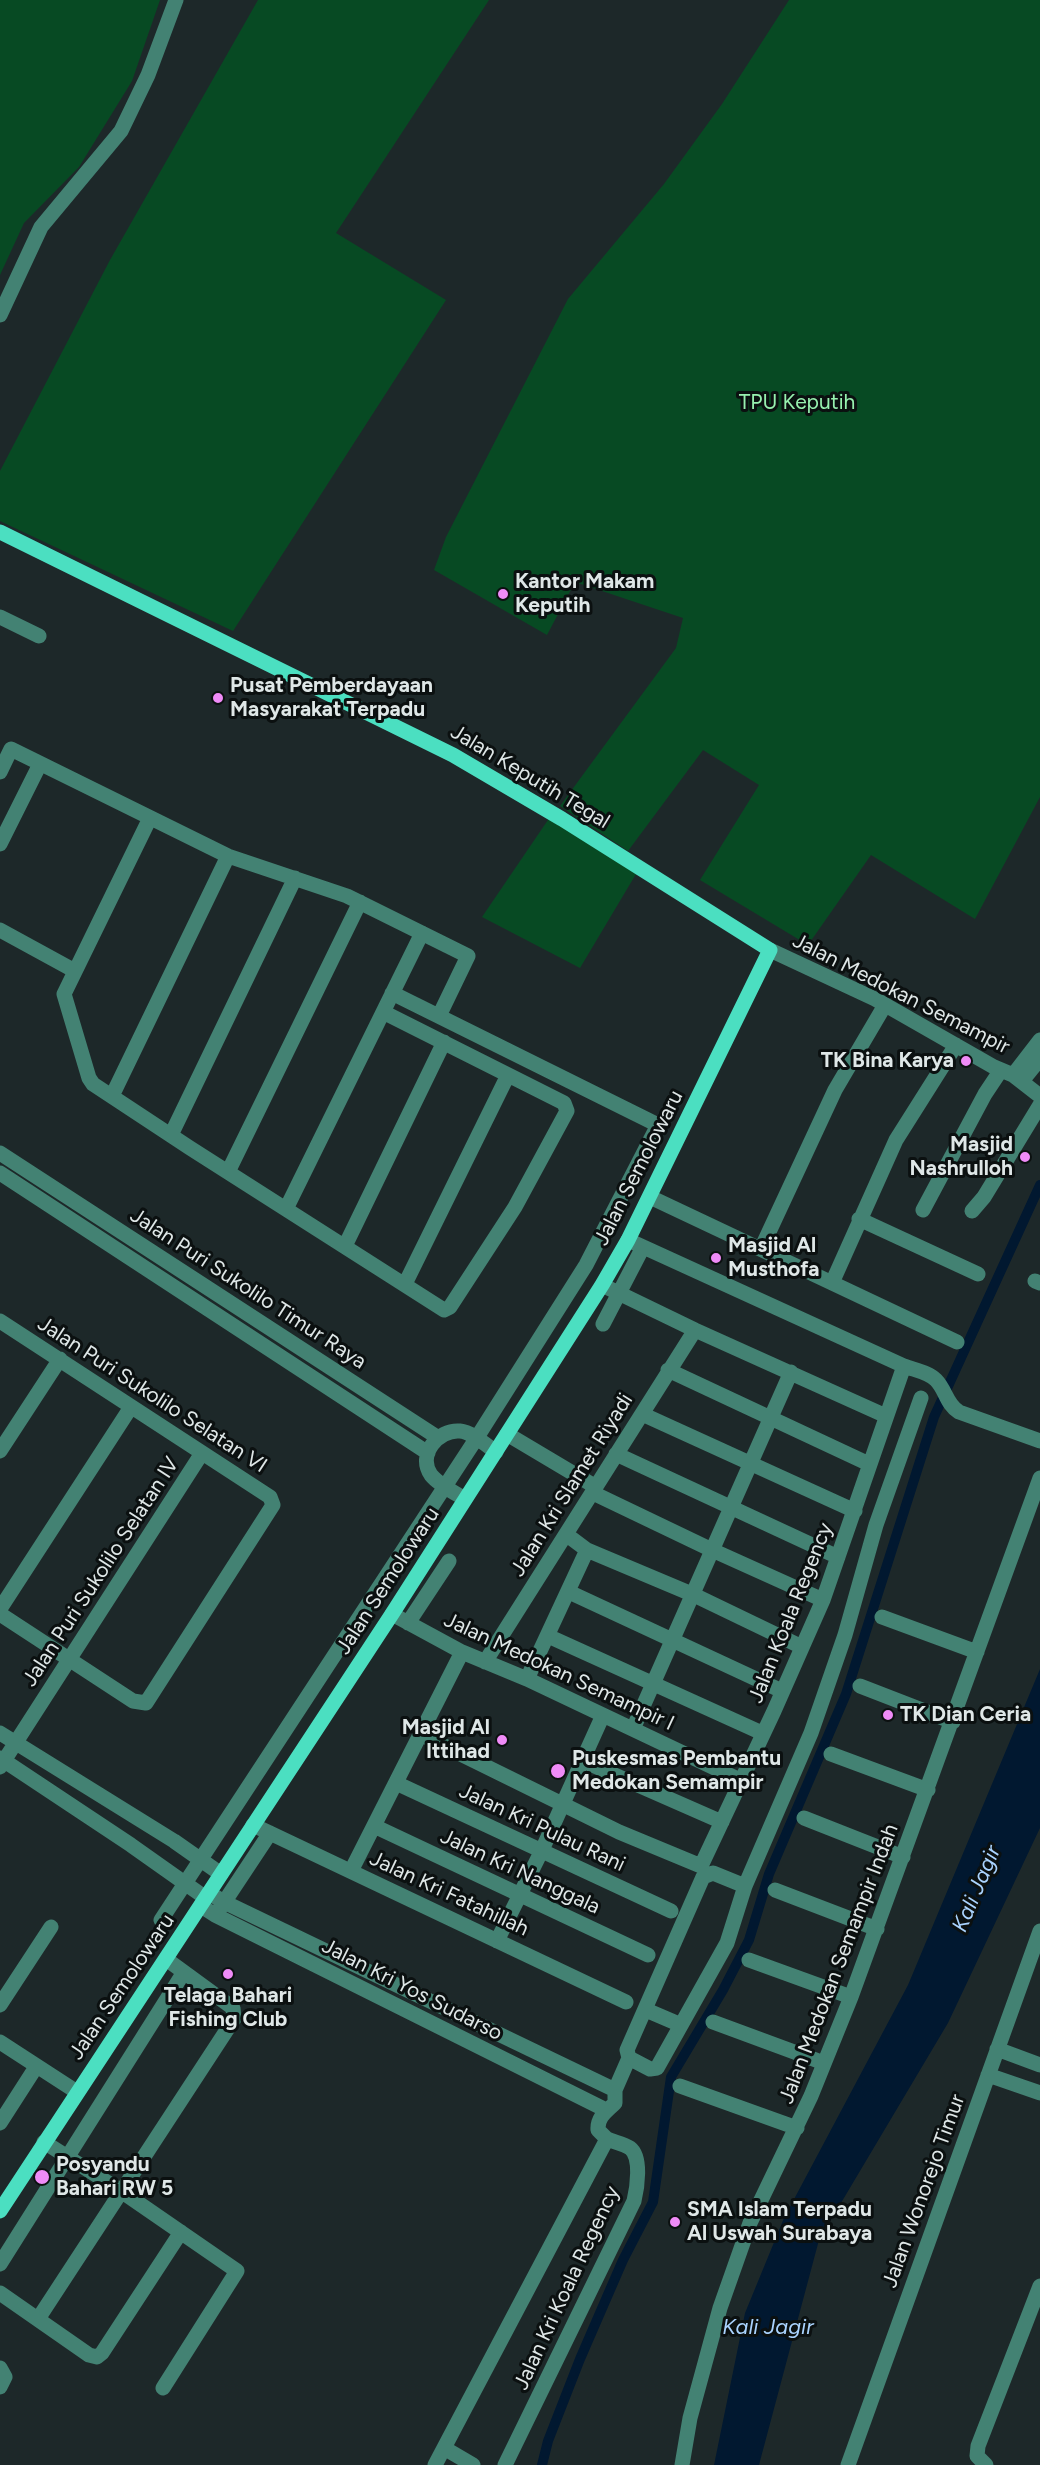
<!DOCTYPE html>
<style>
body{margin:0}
canvas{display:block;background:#1d2829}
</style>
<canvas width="1040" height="2465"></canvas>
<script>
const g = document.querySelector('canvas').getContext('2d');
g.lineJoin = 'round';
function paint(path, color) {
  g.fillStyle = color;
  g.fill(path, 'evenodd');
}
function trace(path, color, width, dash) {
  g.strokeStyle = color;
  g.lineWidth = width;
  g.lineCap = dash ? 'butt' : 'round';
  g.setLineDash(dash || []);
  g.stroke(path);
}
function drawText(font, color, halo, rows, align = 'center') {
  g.font = font + ' Figtree,sans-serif';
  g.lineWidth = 6;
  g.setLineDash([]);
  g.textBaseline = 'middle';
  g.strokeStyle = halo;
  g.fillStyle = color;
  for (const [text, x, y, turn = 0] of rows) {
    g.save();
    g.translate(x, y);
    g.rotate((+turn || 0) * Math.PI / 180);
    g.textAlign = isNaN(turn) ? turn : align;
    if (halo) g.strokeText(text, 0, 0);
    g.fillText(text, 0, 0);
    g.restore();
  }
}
paint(new Path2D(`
 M0 0H160L132 81 79 167 24 223 0 275Z
 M258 0H489L336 233 446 300 233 631 0 521V471L110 260Z
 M789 0H1040V797L975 919 871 855 808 945 700 880 759 785 703 750 628 851 560 806 676 648 683 618 575 582 547 635 434 570 446 537 568 299 664 184 722 104Z
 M550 817 636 874 580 968 482 917Z`), '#074a23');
paint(new Path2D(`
 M1040 1669V1828L948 2023 819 2240 759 2465H714L745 2313 784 2218 908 1985Z`), '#011830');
trace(new Path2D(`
 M542 2465 548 2441 580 2359 623 2260 653 2202 671 2077 723 1990 749 1940 769 1874 846 1694 934 1417 1040 1185`), '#011830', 10);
trace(new Path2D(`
 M0 315 41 227 121 131 148 75 176 0
 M0 617 39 636
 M0 772 11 749 228 856 347 896 468 956 439 1016
 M150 818 64 994 89 1078 93 1084 190 1148 444 1310 450 1307 515 1207 567 1111 564 1103 383 1012
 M0 844 40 764
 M0 930 75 971
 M770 950 875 999 994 1067 1013 1075 1040 1096
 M1013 1075 1040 1040
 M1022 1081 1040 1059
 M112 1096 228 856
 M171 1135 295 878
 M0 1153 437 1437
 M228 1172 360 902
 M0 1173 428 1453
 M650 1197 957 1342
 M286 1209 422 933
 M923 1210 985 1094 1001 1070
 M972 1211 984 1197 1040 1105
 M859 1219 978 1274
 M628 1240 904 1366C914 1370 928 1372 936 1380 946 1390 946 1404 959 1412L1040 1441
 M345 1246 444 1042
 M761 1249 835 1090 885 1005
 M1035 1281 1040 1283
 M832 1283 896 1140 956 1045
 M405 1284 508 1075
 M602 1285 695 1330 886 1416
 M0 1321 270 1497 273 1505 146 1703 133 1701 0 1614
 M603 1324 643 1247
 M668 1370 869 1464
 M642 1414 855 1511
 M507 1434 596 1487
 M0 1451 60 1359
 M616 1454 838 1557
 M593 1493 712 1550 823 1600
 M465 1499C455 1493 439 1485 431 1475 417 1455 438 1429 460 1431 472 1432 486 1445 496 1452
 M587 1550 694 1595 802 1647
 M569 1592 782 1691
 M0 1609 131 1407
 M392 1614 462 1652 527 1679 742 1781
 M882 1617 977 1652
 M408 1623 449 1561
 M548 1636 762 1733
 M485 1662 695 1330
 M527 1679 587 1550 567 1535
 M860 1686 953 1722
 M633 1729 791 1372
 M0 1733 174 1841 221 1874
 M420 1734 619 1832 701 1866 774 1711 823 1600 904 1366
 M831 1754 928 1790
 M0 1758 131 1845 206 1898
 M583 1761 722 1822
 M0 1767 202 1453
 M396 1783 671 1911
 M804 1818 903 1857
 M253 1825 626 2002
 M374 1826 648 1955
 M351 1871 462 1652
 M745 1886 713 1873 703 1877 627 2050 629 2058 650 2069 657 2068 727 1943 745 1886 811 1733 845 1635 876 1525 921 1398
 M775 1890 877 1929
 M209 1893 224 1902 615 2090
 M201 1906 215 1915 606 2110
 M219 1910 270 1833
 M161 1920 476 1439 586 1265 658 1125 392 993
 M497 1941 542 1850 603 1715
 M749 1960 851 1997
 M0 2005 51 1927
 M646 2010 681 2025
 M713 2022 824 2063
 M0 2042 77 2092
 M997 2049 1040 2065
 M988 2075 1040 2093
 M680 2086 797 2128
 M0 2123 36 2067
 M44 2142 121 2191 237 2271 163 2388
 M0 2264 184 1972
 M0 2293 89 2355 97 2357 102 2353 181 2232
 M38 2319 234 2019 233 2008 166 1959
 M0 2368 5 2377 0 2387
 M444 2448 473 2465
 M435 2465 607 2139 598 2130C597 2117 607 2111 615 2103V2090L629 2058
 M505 2465 634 2201C637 2189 642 2157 630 2148 624 2144 614 2142 607 2139
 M682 2465 690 2418 720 2308 750 2223 811 2096 851 1997 1040 1478
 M848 2465 1040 1931
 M986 2465 977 2456 978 2446 1040 2286`), '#438273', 15);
trace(new Path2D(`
 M0 532 453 755 562 819 770 950 628 1240 602 1285 392 1614 0 2211`), '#4bdfc1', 15);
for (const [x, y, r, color] of [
 [503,594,6,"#ef8bf7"],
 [218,698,6,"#ef8bf7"],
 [966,1061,6,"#ef8bf7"],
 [1025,1157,6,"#ef8bf7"],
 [716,1258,6,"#ef8bf7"],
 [888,1715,6,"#ef8bf7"],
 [502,1740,6,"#ef8bf7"],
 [558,1771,8,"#ef8bf7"],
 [228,1974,6,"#ef8bf7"],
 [42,2177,8,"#ef8bf7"],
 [675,2222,6,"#ef8bf7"]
]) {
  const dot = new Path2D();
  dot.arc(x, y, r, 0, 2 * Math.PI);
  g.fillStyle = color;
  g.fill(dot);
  trace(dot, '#0b1010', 2);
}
drawText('21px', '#97f1af', '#0b1010', [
 ["TPU Keputih",797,403]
]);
drawText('bold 21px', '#dfe7e7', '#0b1010', [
 ["Kantor Makam",515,582],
 ["Keputih",515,606],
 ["Pusat Pemberdayaan",230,686],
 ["Masyarakat Terpadu",230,710],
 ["TK Bina Karya",954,1061,"right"],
 ["Masjid",1013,1145,"right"],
 ["Nashrulloh",1013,1169,"right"],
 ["Masjid Al",728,1246],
 ["Musthofa",728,1270],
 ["TK Dian Ceria",900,1715],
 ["Masjid Al",490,1728,"right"],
 ["Ittihad",490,1752,"right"],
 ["Puskesmas Pembantu",572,1759],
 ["Medokan Semampir",572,1783],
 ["Telaga Bahari",228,1996,"center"],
 ["Fishing Club",228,2020,"center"],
 ["Posyandu",56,2165],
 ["Bahari RW 5",56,2189],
 ["SMA Islam Terpadu",687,2210],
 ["Al Uswah Surabaya",687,2234]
], 'left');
drawText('21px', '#dfe7e7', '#0b1010', [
 ["Jalan Keputih Tegal",530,777,31],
 ["Jalan Medokan Semampir",901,994,27],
 ["Jalan Semolowaru",639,1168,-63],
 ["Jalan Puri Sukolilo Timur Raya",248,1289,33],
 ["Jalan Puri Sukolilo Selatan VI",152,1395,33],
 ["Jalan Kri Slamet Riyadi",572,1485,-58],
 ["Jalan Puri Sukolilo Selatan IV",101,1572,-57],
 ["Jalan Semolowaru",388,1581,-57],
 ["Jalan Koala Regency",791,1613,-68],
 ["Jalan Medokan Semampir I",559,1672,25],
 ["Jalan Kri Pulau Rani",542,1828,25],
 ["Jalan Kri Nanggala",520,1872,25],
 ["Jalan Kri Fatahillah",449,1894,25],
 ["Jalan Medokan Semampir Indah",839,1964,-69],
 ["Jalan Semolowaru",122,1987,-56],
 ["Jalan Kri Yos Sudarso",412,1990,27],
 ["Jalan Wonorejo Timur",924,2191,-70],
 ["Jalan Kri Koala Regency",567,2288,-65]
]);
drawText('italic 22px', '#aad3fe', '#0b1010', [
 ["Kali Jagir",977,1889,-67],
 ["Kali Jagir",768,2328]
]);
</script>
